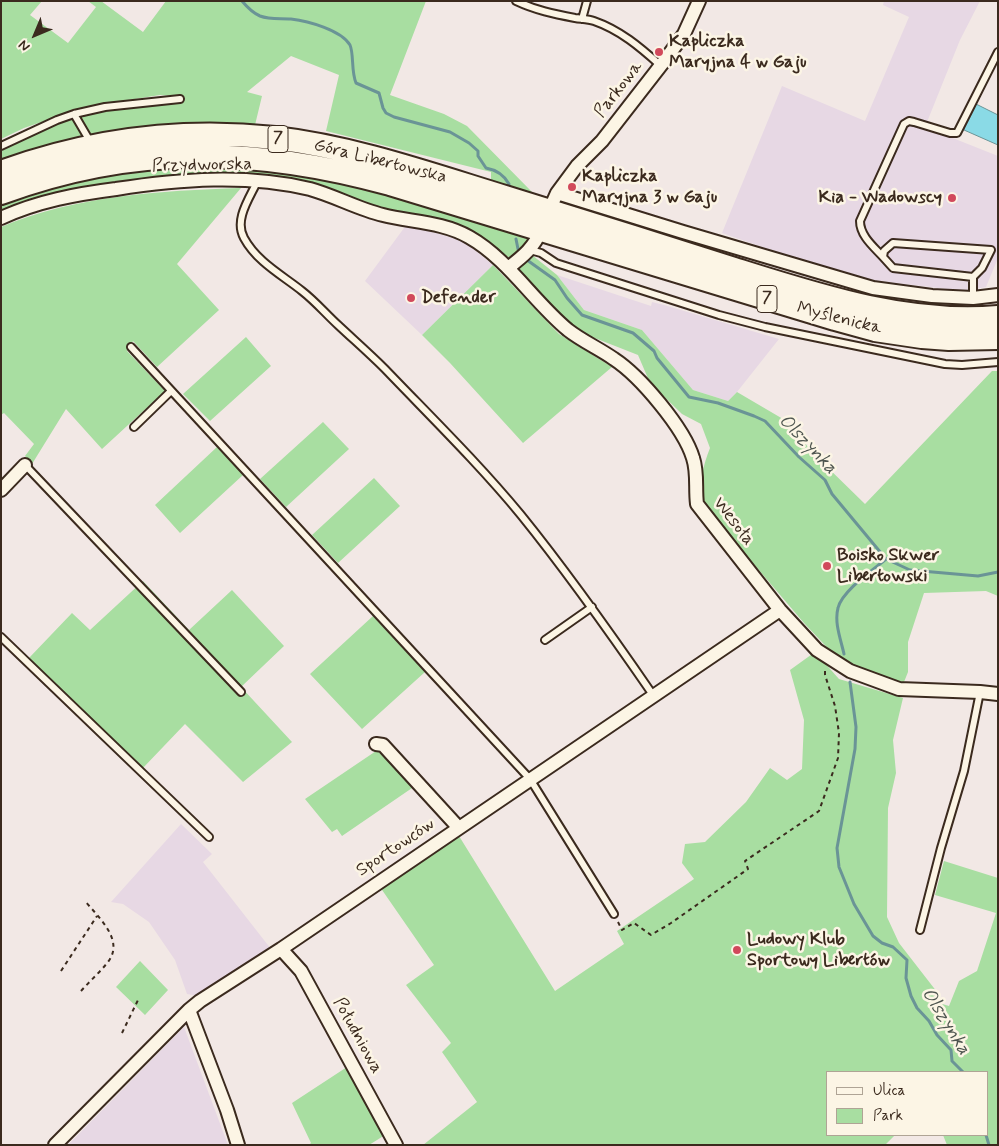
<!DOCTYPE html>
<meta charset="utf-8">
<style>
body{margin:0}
#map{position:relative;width:999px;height:1146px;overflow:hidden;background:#f2e8e5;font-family:Mynerve,sans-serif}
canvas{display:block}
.frame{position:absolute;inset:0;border:2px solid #3b2a1e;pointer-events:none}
.legend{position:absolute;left:826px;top:1071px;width:162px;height:65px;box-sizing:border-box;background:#fcf5e5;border:1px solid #afa495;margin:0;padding:6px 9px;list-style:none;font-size:15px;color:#3b2a1e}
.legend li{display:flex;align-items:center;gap:10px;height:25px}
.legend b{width:25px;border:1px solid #afa495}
.north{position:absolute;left:10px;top:10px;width:50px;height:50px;-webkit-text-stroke:4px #fcf5e5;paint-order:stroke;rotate:225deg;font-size:14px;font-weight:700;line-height:20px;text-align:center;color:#3b2a1e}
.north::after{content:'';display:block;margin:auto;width:18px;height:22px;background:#3b2a1e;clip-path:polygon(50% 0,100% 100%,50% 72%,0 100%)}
</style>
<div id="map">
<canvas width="999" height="1146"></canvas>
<div class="frame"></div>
<ul class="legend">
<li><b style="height:6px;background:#fcf5e5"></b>Ulica</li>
<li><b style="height:14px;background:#a8dea1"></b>Park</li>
</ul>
<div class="north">N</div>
</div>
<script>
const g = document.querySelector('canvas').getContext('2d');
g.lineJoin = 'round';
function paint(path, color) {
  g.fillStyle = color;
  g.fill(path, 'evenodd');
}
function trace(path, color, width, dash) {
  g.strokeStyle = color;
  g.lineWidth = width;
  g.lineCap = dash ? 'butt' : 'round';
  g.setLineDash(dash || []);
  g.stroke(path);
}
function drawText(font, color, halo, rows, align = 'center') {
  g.font = font + ' Mynerve,sans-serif';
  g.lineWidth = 5;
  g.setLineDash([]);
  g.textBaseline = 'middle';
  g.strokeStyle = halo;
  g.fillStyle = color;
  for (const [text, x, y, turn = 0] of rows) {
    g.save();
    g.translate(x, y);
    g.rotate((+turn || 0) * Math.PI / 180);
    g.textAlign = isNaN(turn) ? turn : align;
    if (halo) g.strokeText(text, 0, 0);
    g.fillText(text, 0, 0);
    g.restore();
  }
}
paint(new Path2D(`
 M884 1H980L960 40 925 127 998 156V258L986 287 964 291 852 278 722 233 782 86 865 121 909 17 883 5Z
 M407 224 465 242 493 265 422 335 365 281Z
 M557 275 651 306 652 302 664 305 779 339 737 392 728 401 693 390 642 330 584 310Z
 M181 824 212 854 203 862 271 949 199 996 187 994 175 960 149 922 123 904 111 902Z
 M184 1027 228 1145H68Z`), '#e7d8e4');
paint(new Path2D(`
 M1 1H42L30 15 68 43 96 7 88 1H101L143 32 166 1H426L390 95 444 114 467 126 533 193 491 180V172L326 131 339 75 291 56 247 92 262 96 255 125 1 162V150C21 141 40 130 60 122 100 108 140 105 181 102L182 97 160 95 85 107 24 128 1 139Z
 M191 166 252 167 357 187 511 232 527 238C528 249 519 253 511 258L395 214 326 190 191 177 1 213V204L38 191 92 178Z
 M241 188 177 264 219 310 157 367 133 341 127 351 165 391 102 449 66 409 32 464 25 456 34 444 4 413 1 415V227C77 195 160 191 241 188Z
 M532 255 557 275 584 310 642 330 693 390 728 401 737 392 783 419 820 460 865 504 992 371H998V596L986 591 924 593 908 642V672L904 682H893L849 666 837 658 804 623 699 500C700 482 703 465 710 448L701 424 682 414 650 383 638 355 582 333 553 309 518 268Z
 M493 265 559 334 612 367 523 443 450 363 422 335Z
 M246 337 271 366 210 421 183 394Z
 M323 422 349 449 286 507 260 479Z
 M217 447 243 475 180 533 155 505Z
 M374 478 400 506 338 563 312 535Z
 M143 581 189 630 232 590 284 646 241 687 292 742 243 782 185 724 142 769 29 658 72 613 90 630Z
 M373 616 425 672 362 729 310 674Z
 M815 652 839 679 903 698 893 740 896 773 888 808 887 917 899 943 937 992 939 1003 949 1006 959 981 977 971 996 913 935 895 944 861 998 878V1145H947L943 1135H988V1072H828V1135H895L885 1145H423L477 1102 442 1052 451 1043 406 985 434 965 380 887 459 836 555 991 624 944 617 931 694 879 682 863 685 844 705 842 746 802 770 768 787 780 802 769 804 720 790 670Z
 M379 749 415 786 342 836 337 829 332 832 305 799Z
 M140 961 168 990 145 1015 116 987Z
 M347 1067 385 1135 369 1145H309L311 1143 292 1103Z`), '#a8dea1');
const water = new Path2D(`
 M974 103 998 115V145L964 130Z`);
paint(water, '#8adae6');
trace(water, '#6a9496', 1);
trace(new Path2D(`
 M242 1C247 7 253 13 260 16 270 20 281 18 291 19 308 21 341 30 350 45 354 54 351 71 356 83L379 93 383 108 386 113 394 117 450 132 469 143 478 151V156L486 168C497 170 504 175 509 184
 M516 239 518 249
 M527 260 555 280 567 298 582 315 633 333 654 351 657 358 689 397 718 403 754 416 765 421 799 457 825 480 832 494 886 559 910 570 978 576 998 572
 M844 654C841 640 834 623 838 608 842 591 873 570 886 559
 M850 682 856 727 855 749 837 848 839 867 854 904 873 936 882 943 893 947 907 960 906 978 911 996 917 1008 929 1021 937 1035 951 1050 952 1061 963 1072
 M986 1135 989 1145`), '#6a9496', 3);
const lane = new Path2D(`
 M516 1C535 10 554 14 575 18 581 19 588 19 594 21 620 30 640 47 660 65
 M582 19 587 1
 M74 114 91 143
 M1 146 57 120 74 114 105 107 180 99
 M257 182C249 199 234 220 244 238 257 262 282 275 302 291 315 301 326 314 338 325 354 340 370 354 385 369 431 417 479 464 521 515 568 573 611 634 653 695
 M893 243 991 250 982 268 973 277 893 268 883 257 884 251Z
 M530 250 541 253 556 263 719 315 765 327 945 364 962 365 998 362
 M883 257C874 247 860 236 860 221L904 124 909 121 914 122 950 133H957L998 52
 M973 277V298
 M131 347 530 779 614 914
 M134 427 171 391
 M25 465 241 692
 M1 637 209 837
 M545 640 592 607
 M920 930 941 848 964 771 980 692`);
const street = new Path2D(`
 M557 193 577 166 602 141 665 60 684 34 699 1
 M549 211 557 193 683 232 873 288 932 296 973 298 998 295
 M1 218C38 201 77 194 116 189 180 179 247 174 310 189 335 196 358 209 383 215 411 222 443 222 469 237 508 259 533 301 568 330 582 341 600 349 614 359 640 376 684 428 693 458 698 473 695 488 697 504L780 610 817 650 850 671 899 689 980 692 998 694
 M508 268C522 257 534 248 541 230
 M1 490 25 465
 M376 744 383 745 458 827
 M281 949 301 971 396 1145
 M189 1010 227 1110 238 1145
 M55 1145 189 1010 200 1001 281 949 780 610`);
const highway = new Path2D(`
 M1 172C89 140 182 128 275 138 353 147 430 174 505 197 580 220 656 244 731 268 817 295 906 325 998 317
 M1 193C134 144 256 147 390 184L835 319 875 330 922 337 949 339 998 338`);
trace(lane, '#3b2a1e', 10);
trace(street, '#3b2a1e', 16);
trace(highway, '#3b2a1e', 26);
trace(new Path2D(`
 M618 922 622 930 634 923 651 935 671 923 748 869 745 861 819 811 838 758 839 733 835 706 825 675V669
 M61 971 97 916
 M81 991C90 981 100 972 108 962 125 940 98 917 85 901
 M122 1033 138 1000`), '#3b2a1e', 2, [4, 4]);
trace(lane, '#fcf5e5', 6);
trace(street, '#fcf5e5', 12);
trace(highway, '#fcf5e5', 22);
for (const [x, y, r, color] of [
 [659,52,5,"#d1495b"],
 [572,187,5,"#d1495b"],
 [952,198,5,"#d1495b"],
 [411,298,5,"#d1495b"],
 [827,566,5,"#d1495b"],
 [737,950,5,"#d1495b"]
]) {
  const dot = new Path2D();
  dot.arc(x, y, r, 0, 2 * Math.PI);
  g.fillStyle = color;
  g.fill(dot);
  trace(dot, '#fcf5e5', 2);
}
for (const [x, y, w] of [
 [278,139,20],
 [767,299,20]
]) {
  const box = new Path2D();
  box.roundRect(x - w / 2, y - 13.5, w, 27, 4);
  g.fillStyle = '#fcf5e5';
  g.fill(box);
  trace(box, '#3b2a1e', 1);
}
drawText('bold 16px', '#3b2a1e', null, [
 ["7",278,139],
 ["7",767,299]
]);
drawText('bold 18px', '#3b2a1e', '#fcf5e5', [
 ["Kapliczka",669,42],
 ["Maryjna 4 w Gaju",669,63],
 ["Kapliczka",582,177],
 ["Maryjna 3 w Gaju",582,198],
 ["Kia - Wadowscy",942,198,"right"],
 ["Defender",421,298],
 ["Boisko Skwer",837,556],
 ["Libertowski",837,577],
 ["Ludowy Klub",747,940],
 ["Sportowy Libertów",747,961]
], 'left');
drawText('18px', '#3b2a1e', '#fcf5e5', [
 ["Parkowa",619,90,-52],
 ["Góra Libertowska",380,162,14],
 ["Przydworska",202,166,-1],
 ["Myślenicka",839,319,14],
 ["Wesoła",733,522,52],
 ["Sportowców",396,848,-34],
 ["Południowa",357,1036,61]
]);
drawText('italic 19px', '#4f5650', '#fcf5e5', [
 ["Olszynka",807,445,46],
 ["Olszynka",945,1022,58]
]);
</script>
